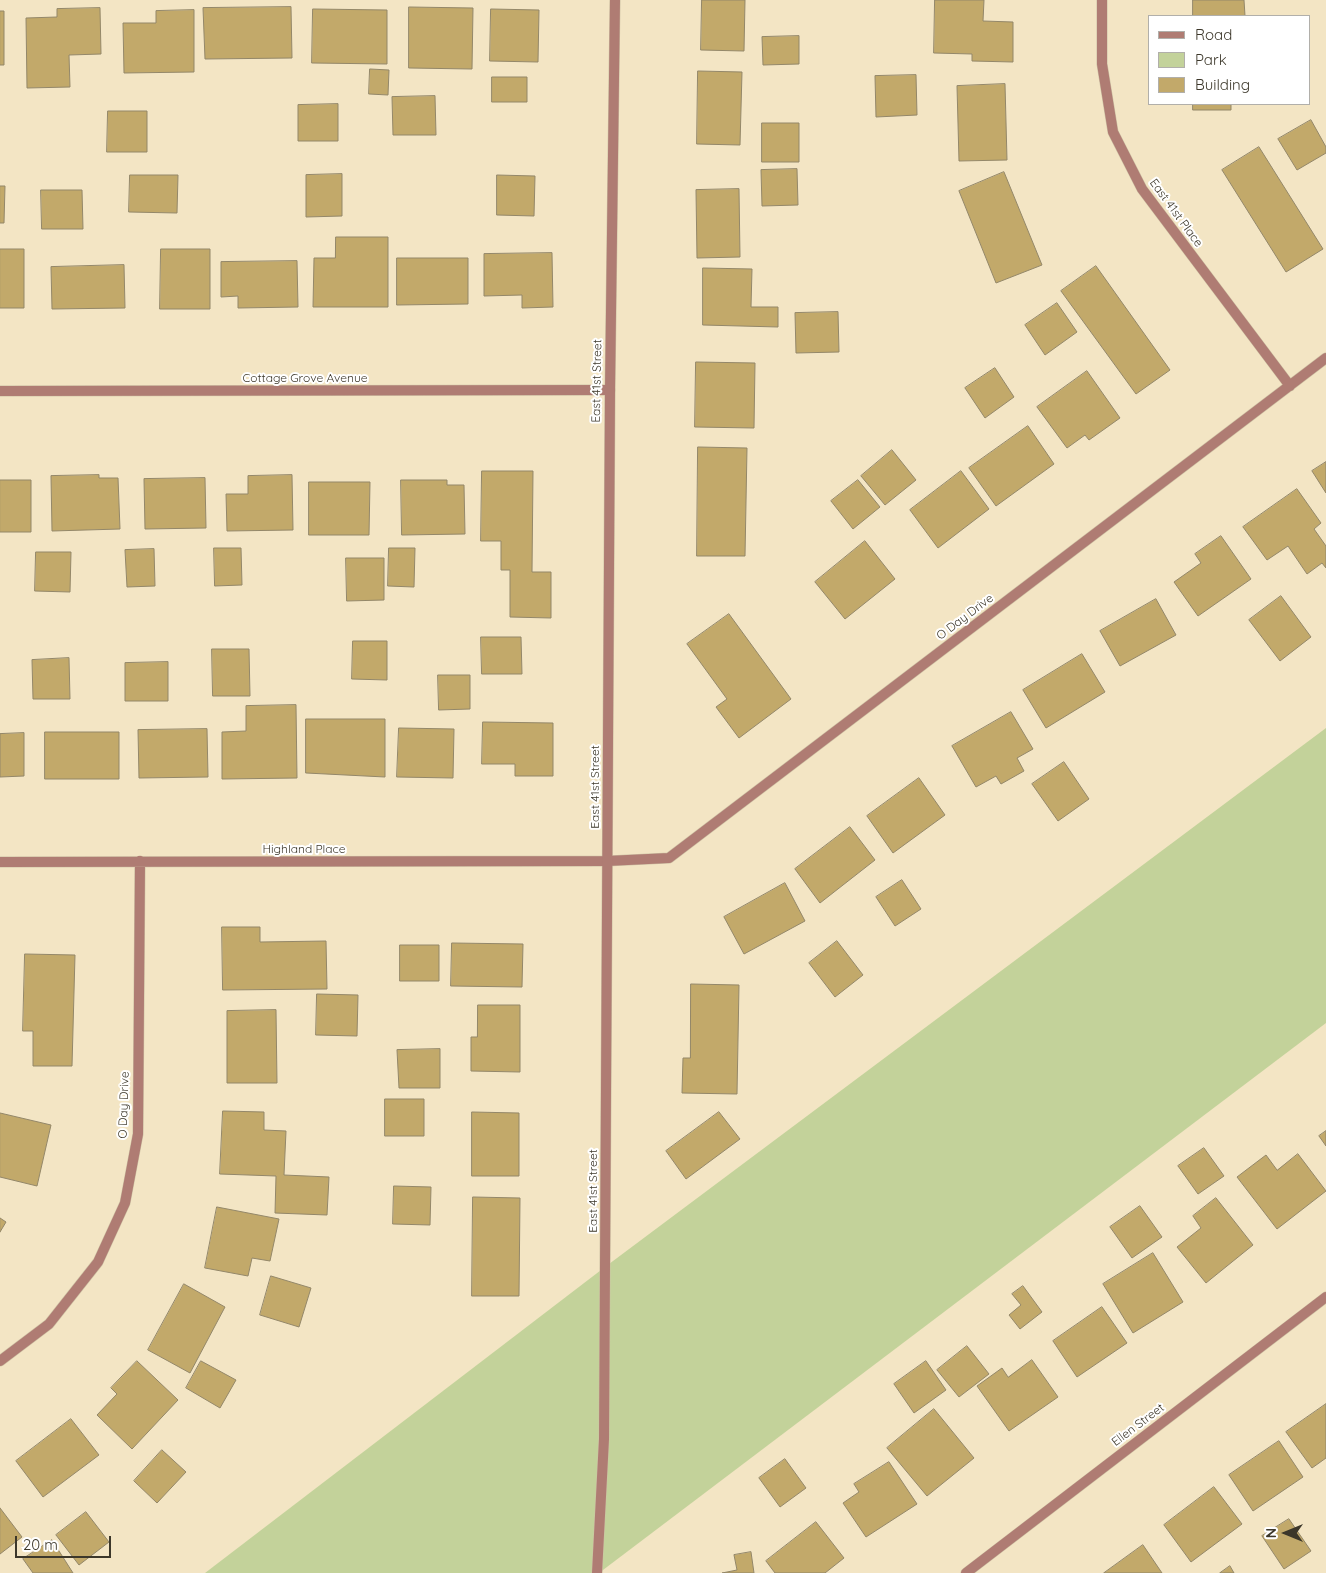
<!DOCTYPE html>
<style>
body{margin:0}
#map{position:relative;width:1326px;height:1573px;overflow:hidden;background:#f3e5c4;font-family:Quicksand,sans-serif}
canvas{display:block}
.legend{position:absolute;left:1148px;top:15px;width:162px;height:90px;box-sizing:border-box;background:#fff;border:1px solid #b1afaa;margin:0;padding:6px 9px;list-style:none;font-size:15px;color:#3c372a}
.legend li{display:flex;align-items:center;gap:10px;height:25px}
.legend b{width:25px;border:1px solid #b1afaa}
.north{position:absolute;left:1261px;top:1508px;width:50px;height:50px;-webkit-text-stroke:4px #fff;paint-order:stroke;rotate:270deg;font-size:14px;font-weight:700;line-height:20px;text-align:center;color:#3c372a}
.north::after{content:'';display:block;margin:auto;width:18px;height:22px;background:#3c372a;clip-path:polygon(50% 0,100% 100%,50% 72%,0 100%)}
.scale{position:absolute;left:15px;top:1536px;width:96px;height:22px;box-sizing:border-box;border:2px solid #3c372a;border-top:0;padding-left:6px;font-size:15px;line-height:18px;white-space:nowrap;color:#3c372a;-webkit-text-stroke:4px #fff;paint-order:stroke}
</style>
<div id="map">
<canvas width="1326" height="1573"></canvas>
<ul class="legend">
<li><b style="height:6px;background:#af7c73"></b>Road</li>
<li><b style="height:14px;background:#c3d29a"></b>Park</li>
<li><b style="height:14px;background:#c2a96a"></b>Building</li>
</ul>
<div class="north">N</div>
<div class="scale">20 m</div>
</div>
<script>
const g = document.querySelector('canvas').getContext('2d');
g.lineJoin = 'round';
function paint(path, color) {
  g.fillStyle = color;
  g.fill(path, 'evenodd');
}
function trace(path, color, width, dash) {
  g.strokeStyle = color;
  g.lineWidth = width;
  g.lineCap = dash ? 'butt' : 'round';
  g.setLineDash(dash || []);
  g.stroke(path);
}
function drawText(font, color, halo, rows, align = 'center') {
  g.font = font + ' Quicksand,sans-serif';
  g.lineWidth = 4;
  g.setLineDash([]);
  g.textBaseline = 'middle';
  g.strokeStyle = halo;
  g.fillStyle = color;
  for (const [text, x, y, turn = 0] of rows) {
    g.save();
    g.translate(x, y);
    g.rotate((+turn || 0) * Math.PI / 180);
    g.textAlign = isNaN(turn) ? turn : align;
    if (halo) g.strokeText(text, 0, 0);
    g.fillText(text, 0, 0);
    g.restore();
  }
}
paint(new Path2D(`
 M1326 728V1023L599 1573H205L605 1267Z`), '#c3d29a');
const building = new Path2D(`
 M702 0H745L744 51 701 50Z
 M935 0H984L983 21 1013 22V62L972 61V54L934 53Z
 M1193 0H1244L1245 16H1193Z
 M291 7 292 58 205 59 203 8Z
 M409 7 473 8 472 69 409 68Z
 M100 8 101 54 69 55 70 87 27 88 26 18 57 17V9Z
 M313 9 387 10V64L312 63Z
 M491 9 539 10 538 62 490 61Z
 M194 10V72L124 73 123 23H156V11Z
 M0 11H4V65H0Z
 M799 36V64L763 65 762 37Z
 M370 69 389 70 388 95 369 94Z
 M698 71 742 72 740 145 697 144Z
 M916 75 917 115 876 117 875 76Z
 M492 77H527V102H492Z
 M1005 84 1007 160 959 161 957 86Z
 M435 96 436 135H393L392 97Z
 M338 104V141H298V105Z
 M1193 104H1231V110H1193Z
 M108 111H147V152H107Z
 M1311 120 1326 147V153L1297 170 1278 139Z
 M762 123H799V162H762Z
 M1259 147 1323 249 1286 272 1222 170Z
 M797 169 798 205 762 206 761 170Z
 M1004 172 1042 265 996 283 959 191Z
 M342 174V216L306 217V175Z
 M130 175H178L177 213 129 212Z
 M497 175 535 176 534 216 497 215Z
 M0 186H5L4 223H0Z
 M739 189 740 257 697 258 696 190Z
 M41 190H82L83 229H42Z
 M336 237H388V307H313L314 258H335Z
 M0 249H24V308H0Z
 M161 249H210V309H160Z
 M552 253 553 307 522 308V295L484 296V254Z
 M397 258H468V304L397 305Z
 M297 261 298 307 238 308V296L221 297V262Z
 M124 265 125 308 52 309 51 267Z
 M1096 266 1170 370 1136 394 1061 291Z
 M703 268 752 269 751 307H778V327L703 325Z
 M1057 303 1077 332 1045 355 1025 325Z
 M838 312 839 352 796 353 795 313Z
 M696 362 755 363 754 428 695 427Z
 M995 368 1014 397 985 418 965 388Z
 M1087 371 1120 418 1089 440 1085 435 1067 448 1037 407Z
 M1028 426 1054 464 996 506 969 468Z
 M698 447 747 448 745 556H697Z
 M892 450 916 480 885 505 861 476Z
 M1326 462V493L1312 471Z
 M482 471H533L532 572H551V618L510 617V570H501V541H481Z
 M961 471 989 509 938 548 910 510Z
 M99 475V478H118L120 529 52 531 51 476Z
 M292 475 293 530 227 531 226 494H248V476Z
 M205 478 206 528 145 529 144 479Z
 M0 480H31V532H0Z
 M401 480H447V485H464L465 534 402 535Z
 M858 480 880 507 853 529 831 501Z
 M309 482H370L369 535H309Z
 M1297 489 1321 523 1314 529 1326 546V568L1322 563 1307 574 1288 546 1267 560 1243 527Z
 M1221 536 1251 579 1198 616 1174 582 1201 563 1195 554Z
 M865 541 895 579 845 619 815 582Z
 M214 548H241L242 585 215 586Z
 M389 548H415L414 587 388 586Z
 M154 549 155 586 127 587 125 550Z
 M36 552H71L70 592 35 591Z
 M346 558H384V600L347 601Z
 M1281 596 1311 637 1280 661 1249 620Z
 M1156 599 1176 635 1120 666 1100 631Z
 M729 614 791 699 739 738 716 707 727 699 687 644Z
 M481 637H521L522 674H482Z
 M353 641H387V680L352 679Z
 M212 649H249L250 696H213Z
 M1082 654 1105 692 1046 728 1023 690Z
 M69 658 70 699H33L32 660Z
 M168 662V701H125V663Z
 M438 675H470V709L439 710Z
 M296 705 297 778 222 779V732L246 731V706Z
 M1011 712 1033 749 1017 758 1024 771 1001 784 996 776 976 787 952 746Z
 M306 719H385V777L306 773Z
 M483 722 553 723V776H515V764H482Z
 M399 728 454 729 453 778 397 777Z
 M207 729 208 777 139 778 138 730Z
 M45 732H119V779H45Z
 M24 733V776L0 777V734Z
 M1064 762 1089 799 1058 821 1032 784Z
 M919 778 945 815 893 853 867 816Z
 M850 827 875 860 820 903 795 869Z
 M902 880 921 909 895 926 876 897Z
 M785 883 805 921 744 954 724 917Z
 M222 927H260V942L326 941 327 989 223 990Z
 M837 941 863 975 835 997 809 963Z
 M452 943 523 944 522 987 451 986Z
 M400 945H439V981H400Z
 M25 954 75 955 72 1066H33V1031H23Z
 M691 984 739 985 737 1094 682 1093 683 1058H690Z
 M317 994 358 995 357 1036 316 1035Z
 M478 1005H520V1072L471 1071V1037H477Z
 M276 1010 277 1083H227V1011Z
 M440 1049V1088H399L397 1050Z
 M385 1099H424V1136H385Z
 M223 1111 264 1112V1130L286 1131 284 1175 329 1177 327 1215 275 1213 276 1176 220 1174Z
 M472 1112 519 1113V1176H472Z
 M719 1112 740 1139 686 1179 666 1151Z
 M0 1113 51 1125 37 1186 0 1177Z
 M1326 1131V1146L1319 1136Z
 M1204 1148 1224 1176 1198 1194 1178 1166Z
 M1298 1154 1326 1191 1277 1229 1237 1177 1266 1155 1277 1170Z
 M394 1186 431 1187 430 1225 393 1224Z
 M473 1197 520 1198 519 1296H472Z
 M1216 1198 1253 1245 1206 1283 1177 1247 1201 1228 1193 1216Z
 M1140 1206 1162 1237 1132 1258 1110 1227Z
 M217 1207 279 1219 270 1261 252 1258 248 1276 205 1268Z
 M0 1218 6 1222 0 1232Z
 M1153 1253 1183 1302 1133 1333 1103 1284Z
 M271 1276 311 1288 299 1327 260 1315Z
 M184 1284 225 1307 190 1373 148 1350Z
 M1023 1286 1042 1312 1020 1329 1009 1315 1021 1305 1012 1294Z
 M1102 1307 1127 1343 1077 1377 1053 1341Z
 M967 1346 989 1374 959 1397 937 1370Z
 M1032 1360 1058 1397 1009 1431 977 1386 1002 1368 1008 1377Z
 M137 1361 178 1400 132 1449 97 1415 117 1394 111 1388Z
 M201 1361 236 1380 220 1408 186 1388Z
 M926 1361 946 1390 914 1413 894 1384Z
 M1326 1404V1458L1312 1468 1286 1432Z
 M934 1409 974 1458 927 1496 887 1448Z
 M71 1419 99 1455 43 1497 16 1461Z
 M1279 1441 1303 1477 1253 1511 1229 1475Z
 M162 1450 186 1472 157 1503 134 1481Z
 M785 1459 806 1488 780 1507 759 1478Z
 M889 1462 917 1504 866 1537 843 1503 859 1492 854 1484Z
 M1214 1487 1242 1524 1191 1562 1164 1525Z
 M0 1508 22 1537 0 1554Z
 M86 1512 109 1542 79 1565 56 1535Z
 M1289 1519 1311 1551 1284 1569 1262 1536Z
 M816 1522 844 1558 825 1573H775L766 1561Z
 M52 1540 73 1573H33L23 1559Z
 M1143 1545 1162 1573H1104Z
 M751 1552 754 1573H722L737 1570 734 1555Z
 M1230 1566 1234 1573H1220Z`);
paint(building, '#c2a96a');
trace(building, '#938769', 1);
const minor = new Path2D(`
 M1102 0V64L1113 132 1142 189 1290 386
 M0 391 610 390
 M0 862 607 861 669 858 1326 358
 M0 1361 49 1324 98 1262 125 1203 138 1134 140 861
 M966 1573 1326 1297`);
const tertiary = new Path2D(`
 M597 1573 604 1439 610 390 615 0`);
trace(minor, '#cec2a5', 11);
trace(tertiary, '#cec2a5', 11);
trace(minor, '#af7c73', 10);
trace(tertiary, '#af7c73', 10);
drawText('12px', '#3c372a', '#fff', [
 ["East 41st Place",1176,213,54],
 ["Cottage Grove Avenue",305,378],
 ["East 41st Street",597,381,-89],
 ["O Day Drive",965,617,-37],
 ["East 41st Street",595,787,-90],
 ["Highland Place",304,849],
 ["O Day Drive",124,1105,-88],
 ["East 41st Street",593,1191,-90],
 ["Ellen Street",1138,1425,-37]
]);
</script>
